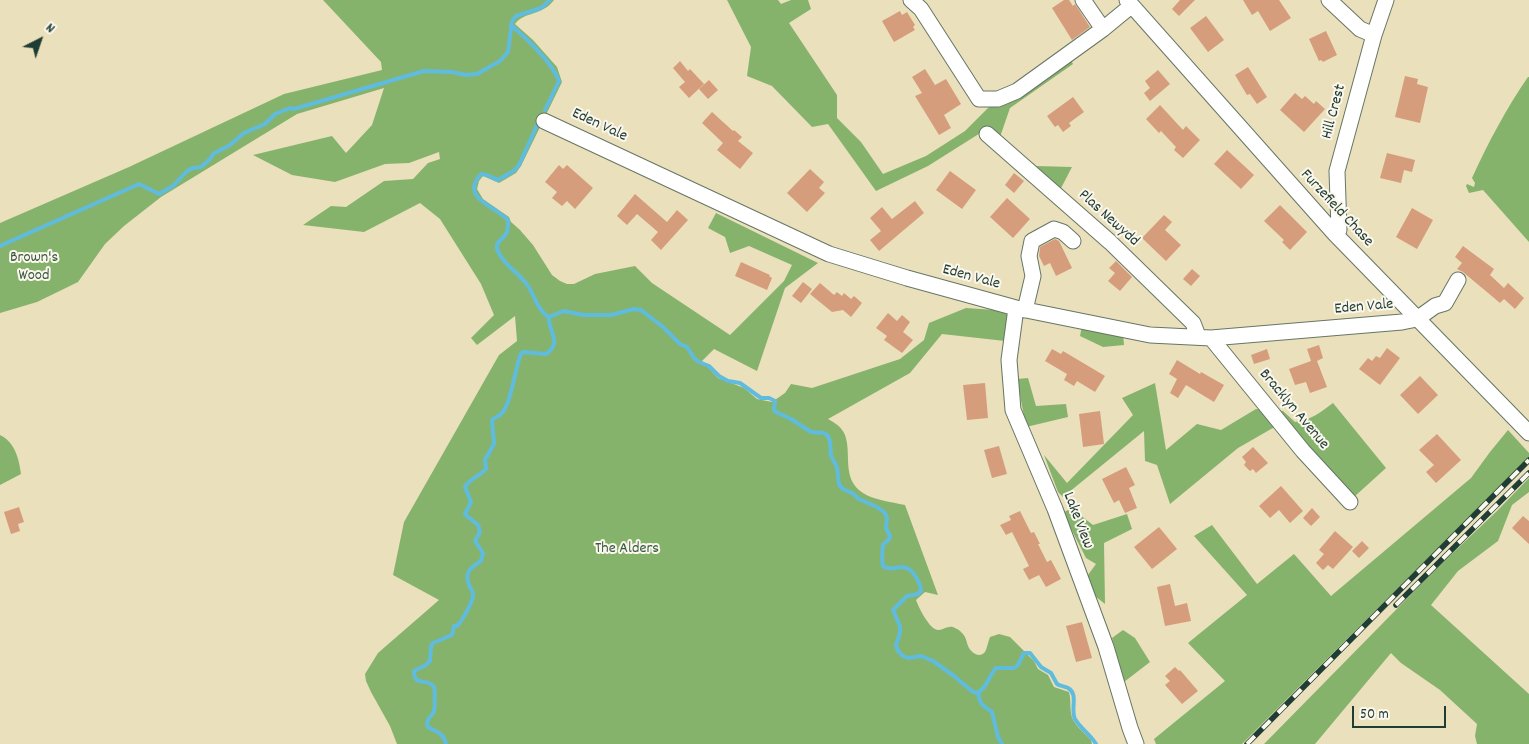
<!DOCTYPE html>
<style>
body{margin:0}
#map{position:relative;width:1529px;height:744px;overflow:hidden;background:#eae0bc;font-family:Dekko,sans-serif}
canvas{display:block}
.north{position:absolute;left:15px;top:15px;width:50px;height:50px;-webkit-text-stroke:4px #fbf7ec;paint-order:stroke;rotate:41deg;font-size:14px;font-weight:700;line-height:20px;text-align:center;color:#1f3d34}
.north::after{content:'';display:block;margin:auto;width:18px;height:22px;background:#1f3d34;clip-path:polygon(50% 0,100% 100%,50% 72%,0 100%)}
.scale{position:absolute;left:1352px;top:706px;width:94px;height:22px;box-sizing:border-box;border:2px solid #1f3d34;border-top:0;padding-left:6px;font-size:15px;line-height:18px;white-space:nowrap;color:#1f3d34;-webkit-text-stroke:4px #fbf7ec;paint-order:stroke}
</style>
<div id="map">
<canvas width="1529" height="744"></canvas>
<div class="north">N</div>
<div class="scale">50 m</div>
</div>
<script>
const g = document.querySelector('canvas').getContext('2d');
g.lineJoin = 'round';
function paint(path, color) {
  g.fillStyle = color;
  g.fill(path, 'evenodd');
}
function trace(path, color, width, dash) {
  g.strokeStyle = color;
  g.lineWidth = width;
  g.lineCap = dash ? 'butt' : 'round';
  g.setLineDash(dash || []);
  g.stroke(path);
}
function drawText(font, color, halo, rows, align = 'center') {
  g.font = font + ' Dekko,sans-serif';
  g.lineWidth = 4;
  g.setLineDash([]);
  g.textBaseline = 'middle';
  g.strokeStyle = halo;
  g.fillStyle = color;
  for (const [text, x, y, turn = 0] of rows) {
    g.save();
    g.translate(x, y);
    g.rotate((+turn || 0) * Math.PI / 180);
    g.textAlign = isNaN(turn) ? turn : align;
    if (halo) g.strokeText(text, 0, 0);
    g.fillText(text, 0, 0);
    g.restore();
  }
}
paint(new Path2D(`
 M323 0H554C542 16 523 12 515 24L533 40 557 67 562 82 521 166 516 173 499 183 483 176 479 181 477 189 483 199 509 217 511 222 520 230 533 245 552 275 560 281 567 284H574L595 274 635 266 652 283 730 335 784 281 792 265 749 246 730 253 725 237 708 228 716 213 818 263 785 288 757 371 714 349 702 361 718 378 744 388 757 399 772 402 785 393 791 384 812 388 900 359 924 340 929 323 966 308 1010 311 1005 341 942 334 910 373 828 419C835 423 842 427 845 435 852 454 841 479 863 493 874 500 891 502 905 505L938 595 925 592 916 600C919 608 930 631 939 630 946 629 949 624 957 629 960 630 964 635 965 637 967 641 967 645 969 648 973 654 980 658 985 652 987 648 988 642 990 637L999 634 1010 637 1034 661 1038 669 1048 675 1054 687 1069 692C1071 700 1070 706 1071 713 1072 724 1084 732 1091 740L1092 744H397L390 726 371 692 366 681 365 674 378 653 439 600 393 575 404 522 499 355 517 341 515 316 477 345 471 338 494 315 481 284 440 219 420 203 364 232 303 225 331 206 346 207 384 181 413 179 428 163 440 159 439 152 409 163 385 164 335 182 292 175 253 155 332 136 346 153 372 125 384 88 297 114 161 197 124 226 105 244 78 282 37 302 0 313V223L129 167 284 94 382 70 381 62Z
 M727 0H778L781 4 791 0H808L811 9 789 23 837 95V118L861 142 883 174 926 156 965 131 993 103 1069 56 1073 64 1010 108 1000 137 1036 166 1072 167 1059 192 985 130 928 166 876 191 828 124 812 127 772 86 747 76 751 47Z
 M1528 77H1529V242L1483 190 1469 193 1466 186 1467 184 1474 187 1475 183 1472 178C1488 143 1506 109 1528 77Z
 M1082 326 1123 334 1124 345 1103 347 1080 336Z
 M1028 378 1036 406 1066 404 1068 417 1026 427 1017 379Z
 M1155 383 1166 450 1197 424 1221 430 1256 409 1283 411 1295 422C1311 420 1321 412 1333 403L1386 468 1354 497 1285 421 1238 448 1170 504 1157 465 1145 461 1144 431 1063 497 1058 492 1044 455 1067 483 1133 415 1122 398Z
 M1508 430 1529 453V457L1242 744H1156L1154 739 1225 681 1188 643 1247 595 1194 536 1212 525 1257 584 1294 554 1331 596 1471 478 1490 452Z
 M0 435C15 442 19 459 21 474L0 485Z
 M1529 478V492L1512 505 1498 541 1458 571 1431 605 1529 694V744H1477L1475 736 1477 724 1440 690 1401 663 1391 653 1315 744H1264L1441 564 1497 511Z
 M1071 508 1093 525 1127 514 1132 529 1104 543 1105 604 1090 592 1085 579 1096 564 1086 558 1063 513Z
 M1123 630 1135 638 1150 662 1124 682 1112 638Z`), '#85b36c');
trace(new Path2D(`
 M511 25C527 39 552 62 559 81L545 110
 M538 123 519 165 515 170 498 180C492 178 488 174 481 174 459 198 495 206 508 220 508 224 508 229 507 232 505 238 495 242 497 248 500 261 517 272 525 282 534 292 537 311 549 317
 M0 246 139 184 159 194 173 186 187 171 193 168 201 167 210 159 213 154 230 145 244 133 265 124 275 114 290 108 294 109 424 71 452 72 466 75 477 74 500 61 508 52 512 21 516 16 541 8 550 0
 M549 317 564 311 583 315H611L634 309 641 310 663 327 680 344 687 347 694 358 699 362 709 366 719 376 728 381 740 383 761 398H769L775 401 774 410 776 412 791 419 811 432 824 433 828 436 830 441 831 456 837 467 839 485 843 489 852 493 859 499 877 507 885 513 887 518 886 528 890 536 889 539 883 545C882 550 882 562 883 566 891 571 895 567 903 567 913 568 920 582 921 591L918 594 907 596 893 610 900 626V633L896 645 898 651 903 656 908 658 921 656 933 661 954 676 973 692 978 693
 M978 693C987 687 989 676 996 668H1014L1018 665 1024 653H1030L1041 667 1051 673 1057 684C1060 686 1064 686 1068 688 1079 694 1070 709 1075 719 1080 728 1090 734 1096 744
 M978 693C981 707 982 704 992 712L998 737 1002 744
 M446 744C444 733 436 732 428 727 425 721 431 716 434 712 435 708 435 689 434 687 428 677 414 688 414 671L426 665 430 661 431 646 433 643 452 635 454 626H457C462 621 474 600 473 594 473 591 471 589 470 587 463 573 471 567 481 561L483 553 475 541 480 532 478 525 467 516 465 514 471 502 465 487C470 478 480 476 486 469L485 459C490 454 490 449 494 444L492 420C495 417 498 417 501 414 511 405 515 368 521 354L523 352 546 354C563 342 548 332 549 317`), '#60bcde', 4);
paint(new Path2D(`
 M1064 0H1069L1073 6 1075 4 1090 27 1072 40 1052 8Z
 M1180 0H1195L1179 16 1172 9Z
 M1243 0H1279L1291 18 1270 31 1258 11 1252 15Z
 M900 11 902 15 907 12 915 25 913 27 915 30 894 42 882 21Z
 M1206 16 1224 40 1208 52 1190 28Z
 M1326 31 1337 55 1323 62 1321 60 1319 61 1309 39Z
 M680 61 688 71 690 69 704 84 689 98 679 87 685 82 673 68Z
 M1248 67 1267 97 1257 104 1250 94 1247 95 1235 75Z
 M925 69 935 85 946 79 961 104 944 115 951 128 939 135 915 96 922 93 912 77Z
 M1158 70 1170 84 1150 101 1144 93 1150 88 1145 81Z
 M1405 76 1418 79 1417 84 1428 87 1420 123 1395 117Z
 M709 80 718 90 708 99 699 89Z
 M1295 93 1302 99 1305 96 1314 104 1316 101 1325 109 1304 132 1280 110Z
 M1073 97 1084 112 1069 123 1071 126 1063 132 1058 125 1055 127 1047 116Z
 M1160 105 1183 130 1186 126 1200 140 1183 158 1174 150 1176 147 1161 131 1159 133 1146 119Z
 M712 112 733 131 734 130 742 137 738 141 753 153 740 169 717 150 723 143 702 123Z
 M1227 150 1254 175 1241 189 1214 164Z
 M1387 153 1415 160 1412 172 1404 170 1401 183 1380 178Z
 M559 165 563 169 567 165 593 188 575 209 567 201 562 206 552 198 557 192 545 182Z
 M810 169 824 182 819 188 825 193 807 212 787 193Z
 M950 171 976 190 962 209 936 190Z
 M1014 173 1024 181 1014 193 1005 185Z
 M635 194 667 222 677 210 688 220 661 250 651 240 658 232 637 214 627 225 617 216Z
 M1007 198 1030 219 1013 238 990 217Z
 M915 201 924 213 879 251 870 240 881 231 870 218 882 207 892 219Z
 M1280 205 1307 232 1290 250 1282 242 1284 240 1264 221Z
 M1412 208 1433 220 1417 249 1396 237Z
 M1164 215 1172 222 1165 230 1181 245 1166 261 1142 238Z
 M1055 239 1059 241 1072 268 1056 276 1050 263 1044 266 1039 256 1040 247Z
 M1463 246 1494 269 1490 275 1504 288 1508 283 1524 298 1515 309 1504 299 1500 303 1463 272 1457 269 1462 263 1455 257Z
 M1116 261 1132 277 1120 291 1108 281 1115 273 1109 268Z
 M741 262 770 275 769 276 772 278 767 290 735 276Z
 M1192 269 1200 276 1191 286 1183 279Z
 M803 282 812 289 801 303 792 296Z
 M820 283 834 295 837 292 842 296 844 293 851 299 854 296 862 303 851 317 843 310 832 312 810 294Z
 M888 313 897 321 902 315 910 322 903 332 913 340 902 353 884 340 887 336 876 328Z
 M1319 345 1323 358 1317 361 1327 387 1310 393 1306 382 1295 385 1289 369 1311 361 1307 349Z
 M1387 348 1400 358 1380 385 1359 369 1368 358 1372 361 1376 356 1380 358Z
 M1052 349 1061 354 1063 351 1105 376 1095 392 1077 381 1074 386 1064 380 1067 374 1045 361Z
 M1267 349 1270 359 1254 364 1251 355Z
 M1177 360 1200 374 1201 372 1224 385 1214 402 1186 385 1178 398 1170 393 1177 379 1169 374Z
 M1420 376 1438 395 1418 414 1400 395Z
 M985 383 988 418 967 420 963 385Z
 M1100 411 1104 444 1083 447 1079 414Z
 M1437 434 1461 460 1436 483 1426 472 1434 465 1419 450Z
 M999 446 1007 474 992 478 984 450Z
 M1253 447 1268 463 1256 473 1253 469 1250 471 1244 465 1246 462 1242 457Z
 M1126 467 1135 485 1129 488 1137 508 1125 513 1119 500 1114 503 1102 479Z
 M1281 486 1303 511 1290 523 1279 510 1270 518 1259 506Z
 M19 507 24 522 18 524 20 531 11 534 4 512Z
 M1312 508 1320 517 1311 526 1303 518Z
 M1020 511 1031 533 1034 532 1040 544H1038L1047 562 1051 560 1061 579 1046 587 1039 575 1029 580 1023 569 1029 566 1012 532 1006 535 1000 525 1011 520 1009 516Z
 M1523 516 1529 521V544L1512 528Z
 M1159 527 1177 549 1152 569 1134 547Z
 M1335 531 1353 547 1333 569 1328 565 1323 570 1316 563 1324 554 1319 550Z
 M1362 541 1369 548 1359 558 1352 551Z
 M1170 584 1175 606 1187 603 1191 621 1165 626 1157 587Z
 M1082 622 1092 658 1076 662 1066 626Z
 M1175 667 1179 671 1180 670 1198 691 1182 704 1165 685 1170 681 1165 676Z`), '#d69d7c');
const minor = new Path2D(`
 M911 0 921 9 979 99H998L1017 91 1103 29 1131 6
 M1083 0 1103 29
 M1127 0 1335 234 1529 433
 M1329 0 1360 29 1374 35
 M544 121 829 254 907 278 1016 308 1150 335 1211 338 1402 322 1417 319 1435 306 1445 303 1458 280
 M987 134 1110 242 1193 323 1198 336
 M1335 234 1339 230 1337 171 1374 35 1386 0
 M1016 308 1009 360 1013 410 1055 509 1106 647 1130 728 1136 744
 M1025 310 1033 276 1029 256 1032 241 1054 229 1063 232 1073 241
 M1211 338 1303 451 1350 502`);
trace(minor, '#667664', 17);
trace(minor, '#fff', 15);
const rail = new Path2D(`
 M1396 605 1529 473
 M1247 744 1529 460`);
trace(rail, '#1f3d34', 5.5);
trace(rail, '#fbf7ec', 4, [11]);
drawText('16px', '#1f3d34', '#fbf7ec', [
 ["Hill Crest",1335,112,-75],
 ["Eden Vale",599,126,25],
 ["Furzefield Chase",1336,209,47],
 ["Plas Newydd",1108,219,42],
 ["Eden Vale",971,278,15],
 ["Eden Vale",1364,308,-5],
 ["Bracklyn Avenue",1293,410,50],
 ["Lake View",1077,521,69]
]);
drawText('16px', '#3a5b43', '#fbf7ec', [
 ["Brown's",34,259],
 ["Wood",34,277],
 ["The Alders",627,550]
]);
</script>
